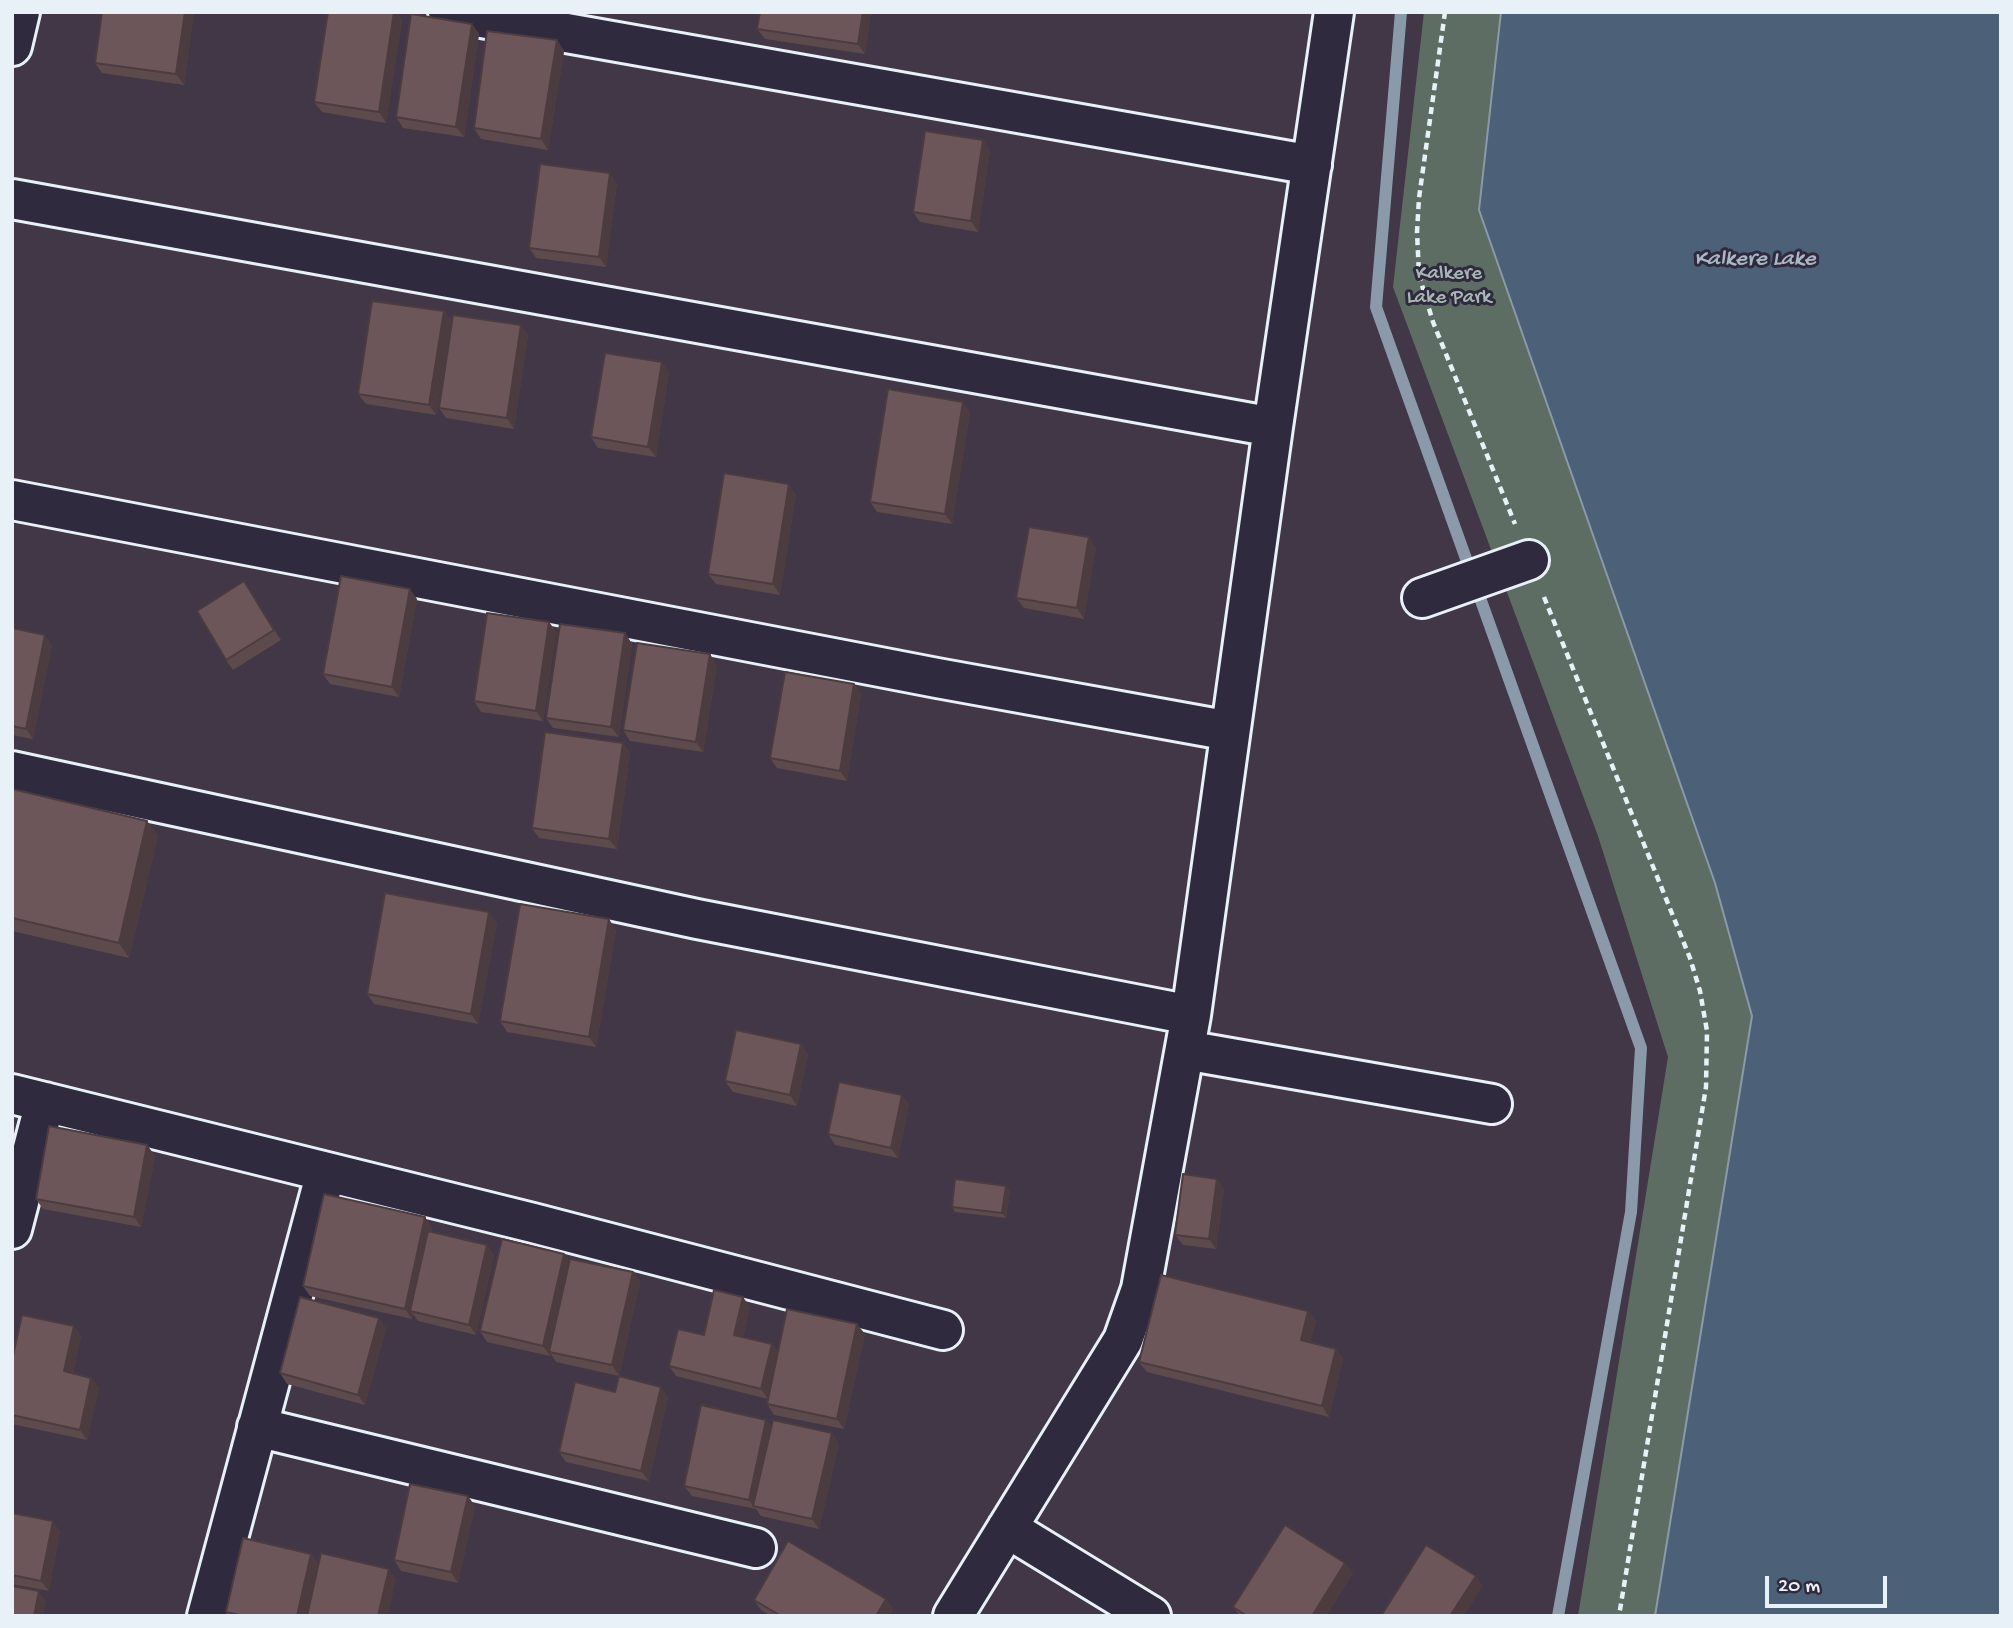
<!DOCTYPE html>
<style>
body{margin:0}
#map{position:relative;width:2013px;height:1628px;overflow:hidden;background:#413746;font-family:"Gochi Hand",sans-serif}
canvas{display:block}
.frame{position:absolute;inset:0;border:14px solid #e8f1f8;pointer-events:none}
.scale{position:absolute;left:1765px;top:1576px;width:122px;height:32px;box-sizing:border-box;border:4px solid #e8f1f8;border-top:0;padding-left:9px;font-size:21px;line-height:24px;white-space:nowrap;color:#e8f1f8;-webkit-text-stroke:5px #2f2a3d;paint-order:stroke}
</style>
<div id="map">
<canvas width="2013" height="1628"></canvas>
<div class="frame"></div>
<div class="scale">20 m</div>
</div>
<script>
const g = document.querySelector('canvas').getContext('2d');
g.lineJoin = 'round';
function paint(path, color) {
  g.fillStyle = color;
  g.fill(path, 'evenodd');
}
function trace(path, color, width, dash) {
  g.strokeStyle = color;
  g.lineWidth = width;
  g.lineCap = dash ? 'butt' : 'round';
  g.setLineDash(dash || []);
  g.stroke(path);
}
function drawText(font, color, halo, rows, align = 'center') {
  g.font = font + ' "Gochi Hand",sans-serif';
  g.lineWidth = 6;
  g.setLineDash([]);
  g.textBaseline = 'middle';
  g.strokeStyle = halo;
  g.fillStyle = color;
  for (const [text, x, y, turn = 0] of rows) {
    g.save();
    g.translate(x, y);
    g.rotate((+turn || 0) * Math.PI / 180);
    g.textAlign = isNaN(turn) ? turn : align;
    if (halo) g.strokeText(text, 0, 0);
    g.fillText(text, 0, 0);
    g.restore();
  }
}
paint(new Path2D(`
 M1424 12H1501L1479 210 1715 883 1752 1016 1655 1616H1578L1668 1057 1598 836 1393 287Z`), '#5e6d64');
const water = new Path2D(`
 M1501 12H2001V1616H1655L1752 1016 1715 883 1479 210Z`);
paint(water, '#4c6077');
trace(water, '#8a9aab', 2);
trace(new Path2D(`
 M1401 12 1376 307 1641 1048 1631 1212 1558 1616`), '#8a9aab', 12);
const street = new Path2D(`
 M448 12 1312 165
 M12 46 20 12
 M12 199 1273 427
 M12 500 937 678 1230 731
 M1422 598 1529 560
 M12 771 697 919 1191 1015
 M1185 1050 1492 1104
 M12 1094 533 1223 943 1330
 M12 1229 45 1102
 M257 1427 756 1548
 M1007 1528 1151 1616
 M207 1616 326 1172
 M953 1616 1123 1340 1141 1289 1191 1015 1273 427 1334 12`);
trace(street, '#e8f1f8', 44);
trace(new Path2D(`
 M1445 12 1419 198 1417 232 1419 275 1433 322 1515 524
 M1544 597 1690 958 1700 991 1707 1031 1706 1087 1619 1616`), '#e8f1f8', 4.5, [7, 5]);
trace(street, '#2f2a3d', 38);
paint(new Path2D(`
 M102 12H194L184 85 102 73 95 63Z
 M328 12H397L402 20 386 123 322 112 314 102Z
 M760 12H871L865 54 765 39 757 29Z
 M472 24 479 34 464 137 403 128 396 117Z
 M557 40 564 51 548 150 481 139 474 128Z
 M983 140 990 151 978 232 920 222 913 212Z
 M617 183 606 267 536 258 529 248Z
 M444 311 451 321 436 415 366 404 358 394Z
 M528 335 514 429 446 418 439 408Z
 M669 372 656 457 598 448 591 437Z
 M970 412 952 524 877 512 870 502Z
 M796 494 780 595 716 584 708 574Z
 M1096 547 1084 619 1024 608 1016 598Z
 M251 592 281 640 233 670 226 660Z
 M417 599 399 697 330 684 323 674Z
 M549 622 556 632 543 721 481 712 474 701Z
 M12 628 52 645 33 739 12 735Z
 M625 633 632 644 619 737 553 728 546 718Z
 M717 665 703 752 630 741 623 730Z
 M854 684 861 694 847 781 777 768 770 758Z
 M623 743 630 753 617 849 539 838 532 828Z
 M12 789 147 821 158 836 129 958 12 931Z
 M497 923 478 1024 374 1004 367 994Z
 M616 930 596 1047 507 1032 500 1021Z
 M801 1044 808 1055 797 1106 733 1092 725 1081Z
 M902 1095 909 1105 898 1158 835 1145 828 1134Z
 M147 1145 155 1156 141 1227 43 1209 36 1199Z
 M1217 1179 1224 1189 1216 1249 1183 1245 1175 1235Z
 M1010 1191 1006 1218 955 1212 952 1207Z
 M425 1217 432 1228 431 1232 487 1245 494 1255 476 1335 418 1321 413 1314 412 1319 310 1296 303 1286Z
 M570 1261 633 1272 640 1282 619 1376 556 1362 551 1354 550 1356 487 1342 480 1331Z
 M750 1307 743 1337 772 1344 778 1353 865 1334 844 1429 774 1415 767 1404 768 1399 676 1376 669 1366 704 1335Z
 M1308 1311 1316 1321 1310 1343 1336 1349 1343 1359 1329 1417 1147 1372 1139 1362Z
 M74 1326 81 1336 73 1373 91 1378 99 1388 87 1440 12 1424V1360Z
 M386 1328 365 1405 287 1384 280 1373Z
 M615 1392 668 1397 649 1481 566 1462 559 1452Z
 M766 1420 772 1428 839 1444 819 1529 761 1516 756 1509 692 1496 684 1486Z
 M475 1506 458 1583 401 1571 394 1560Z
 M12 1513 60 1531 49 1591 12 1584Z
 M311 1554 318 1564 307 1616H229L226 1612Z
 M1345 1563 1353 1573 1326 1616H1240L1233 1607Z
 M886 1599 893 1610 889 1616H771L761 1610 754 1600Z`), '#5d4a4d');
paint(new Path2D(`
 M185 12H194L184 85 176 74Z
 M394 12H397L402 20 386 123 379 112Z
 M863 12H871L865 54 858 44Z
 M472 24 479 34 464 137 456 127Z
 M557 40 564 51 548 150 541 139Z
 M983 140 990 151 978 232 971 221Z
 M610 173 617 183 606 267 599 257Z
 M444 311 451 321 436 415 429 405Z
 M521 325 528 335 514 429 507 418Z
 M662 362 669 372 656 457 648 447Z
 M963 402 970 412 952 524 945 514Z
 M789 484 796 494 780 595 773 584Z
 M1089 537 1096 547 1084 619 1077 608Z
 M244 581 251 592 281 640 274 630Z
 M410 589 417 599 399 697 392 687Z
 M549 622 556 632 543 721 536 711Z
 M625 633 632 644 619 737 611 727Z
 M45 635 52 645 33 739 26 729Z
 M710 654 717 665 703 752 696 742Z
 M854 684 861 694 847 781 840 771Z
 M623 743 630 753 617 849 609 839Z
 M147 821 158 836 129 958 119 943Z
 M489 912 497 923 478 1024 471 1014Z
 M609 919 616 930 596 1047 589 1037Z
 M801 1044 808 1055 797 1106 790 1095Z
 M902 1095 909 1105 898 1158 891 1148Z
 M147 1145 155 1156 141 1227 134 1217Z
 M1217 1179 1224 1189 1216 1249 1209 1239Z
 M1006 1186 1010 1191 1006 1218 1002 1213Z
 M425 1217 432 1228 413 1312 410 1311 413 1314 412 1319 405 1309Z
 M487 1245 494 1255 476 1335 469 1325Z
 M564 1254 572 1264 549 1352 551 1354 550 1356 543 1346Z
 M633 1272 640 1282 619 1376 612 1365Z
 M743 1297 750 1307 742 1345 734 1335Z
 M1308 1311 1316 1321 1308 1351 1301 1340Z
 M379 1318 386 1328 365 1405 358 1395Z
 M857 1324 865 1334 844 1429 837 1419Z
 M74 1326 81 1336 71 1382 64 1371Z
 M772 1344 779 1355 768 1399 761 1389Z
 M1336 1349 1343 1359 1329 1417 1322 1406Z
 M91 1378 99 1388 87 1440 80 1430Z
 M661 1387 668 1397 649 1481 641 1471Z
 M766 1420 773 1430 753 1506 756 1510 749 1500Z
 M832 1433 839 1444 819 1529 812 1519Z
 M468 1496 475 1506 458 1583 451 1572Z
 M53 1521 60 1531 49 1591 41 1581Z
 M311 1554 318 1564 307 1616H297Z
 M1345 1563 1353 1573 1326 1616H1312Z
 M389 1569 396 1580 388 1616H378Z
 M1476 1576 1483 1586 1464 1616H1450Z
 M39 1591 46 1601 43 1616H34Z
 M886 1599 893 1610 889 1616H876Z`), '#4c3c3f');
const building = new Path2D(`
 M102 12H185L176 74 95 63Z
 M328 12H394L379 112 314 102Z
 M760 12H863L858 44 757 29Z
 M411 14 472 24 456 127 396 117Z
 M487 31 557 40 541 139 474 128Z
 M925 131 983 140 971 221 913 212Z
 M540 164 610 173 599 257 529 248Z
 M372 301 444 311 429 405 358 394Z
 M453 315 521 325 507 418 439 408Z
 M605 353 662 362 648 447 591 437Z
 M888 389 963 402 945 514 870 502Z
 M724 473 789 484 773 584 708 574Z
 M1029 527 1089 537 1077 608 1016 598Z
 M341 576 410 589 392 687 323 674Z
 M244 581 274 630 226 660 197 611Z
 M487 613 549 622 536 711 474 701Z
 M560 624 625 633 611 727 546 718Z
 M12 628 45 635 26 729 12 726Z
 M637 643 710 654 696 742 623 730Z
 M785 672 854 684 840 771 770 758Z
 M545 732 623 743 609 839 532 828Z
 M12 789 147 821 119 943 12 918Z
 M385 893 489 912 471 1014 367 994Z
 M520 904 609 919 589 1037 500 1021Z
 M736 1030 801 1044 790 1095 725 1081Z
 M839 1082 902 1095 891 1148 828 1134Z
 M49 1126 147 1145 134 1217 36 1199Z
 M1183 1174 1217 1179 1209 1239 1175 1235Z
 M955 1179 1006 1186 1002 1213 952 1207Z
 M324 1194 425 1217 405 1309 303 1286Z
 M428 1231 487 1245 469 1325 410 1311Z
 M502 1239 564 1254 543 1346 480 1331Z
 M570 1259 633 1272 612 1365 549 1352Z
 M1161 1275 1308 1311 1301 1340 1336 1349 1322 1406 1139 1362Z
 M714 1290 743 1297 734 1335 772 1344 761 1389 669 1366 678 1329 704 1335Z
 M300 1297 379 1318 358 1395 280 1373Z
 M787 1309 857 1324 837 1419 767 1404Z
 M22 1315 74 1326 64 1371 91 1378 80 1430 12 1415V1360Z
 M619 1376 661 1387 641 1471 559 1452 575 1382 615 1392Z
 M701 1405 766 1420 749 1500 684 1486Z
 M773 1420 832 1433 812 1519 753 1506Z
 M410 1484 468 1496 451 1572 394 1560Z
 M12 1513 53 1521 41 1581 12 1575Z
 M1285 1525 1345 1563 1312 1616H1247L1233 1607Z
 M243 1538 311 1554 297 1616H244L226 1612Z
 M788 1541 886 1599 876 1616H781L754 1600Z
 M1426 1545 1476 1576 1450 1616H1381Z
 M321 1553 389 1569 378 1616H307Z
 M12 1586 39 1591 34 1616H12Z`);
paint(building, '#6c565a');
trace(building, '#4c3c3f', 2);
drawText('21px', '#aab6b5', '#2f2a3d', [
 ["Kalkere",1449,275],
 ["Lake Park",1449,299]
]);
drawText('italic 23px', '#aab7c4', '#2f2a3d', [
 ["Kalkere Lake",1755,260]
]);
</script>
